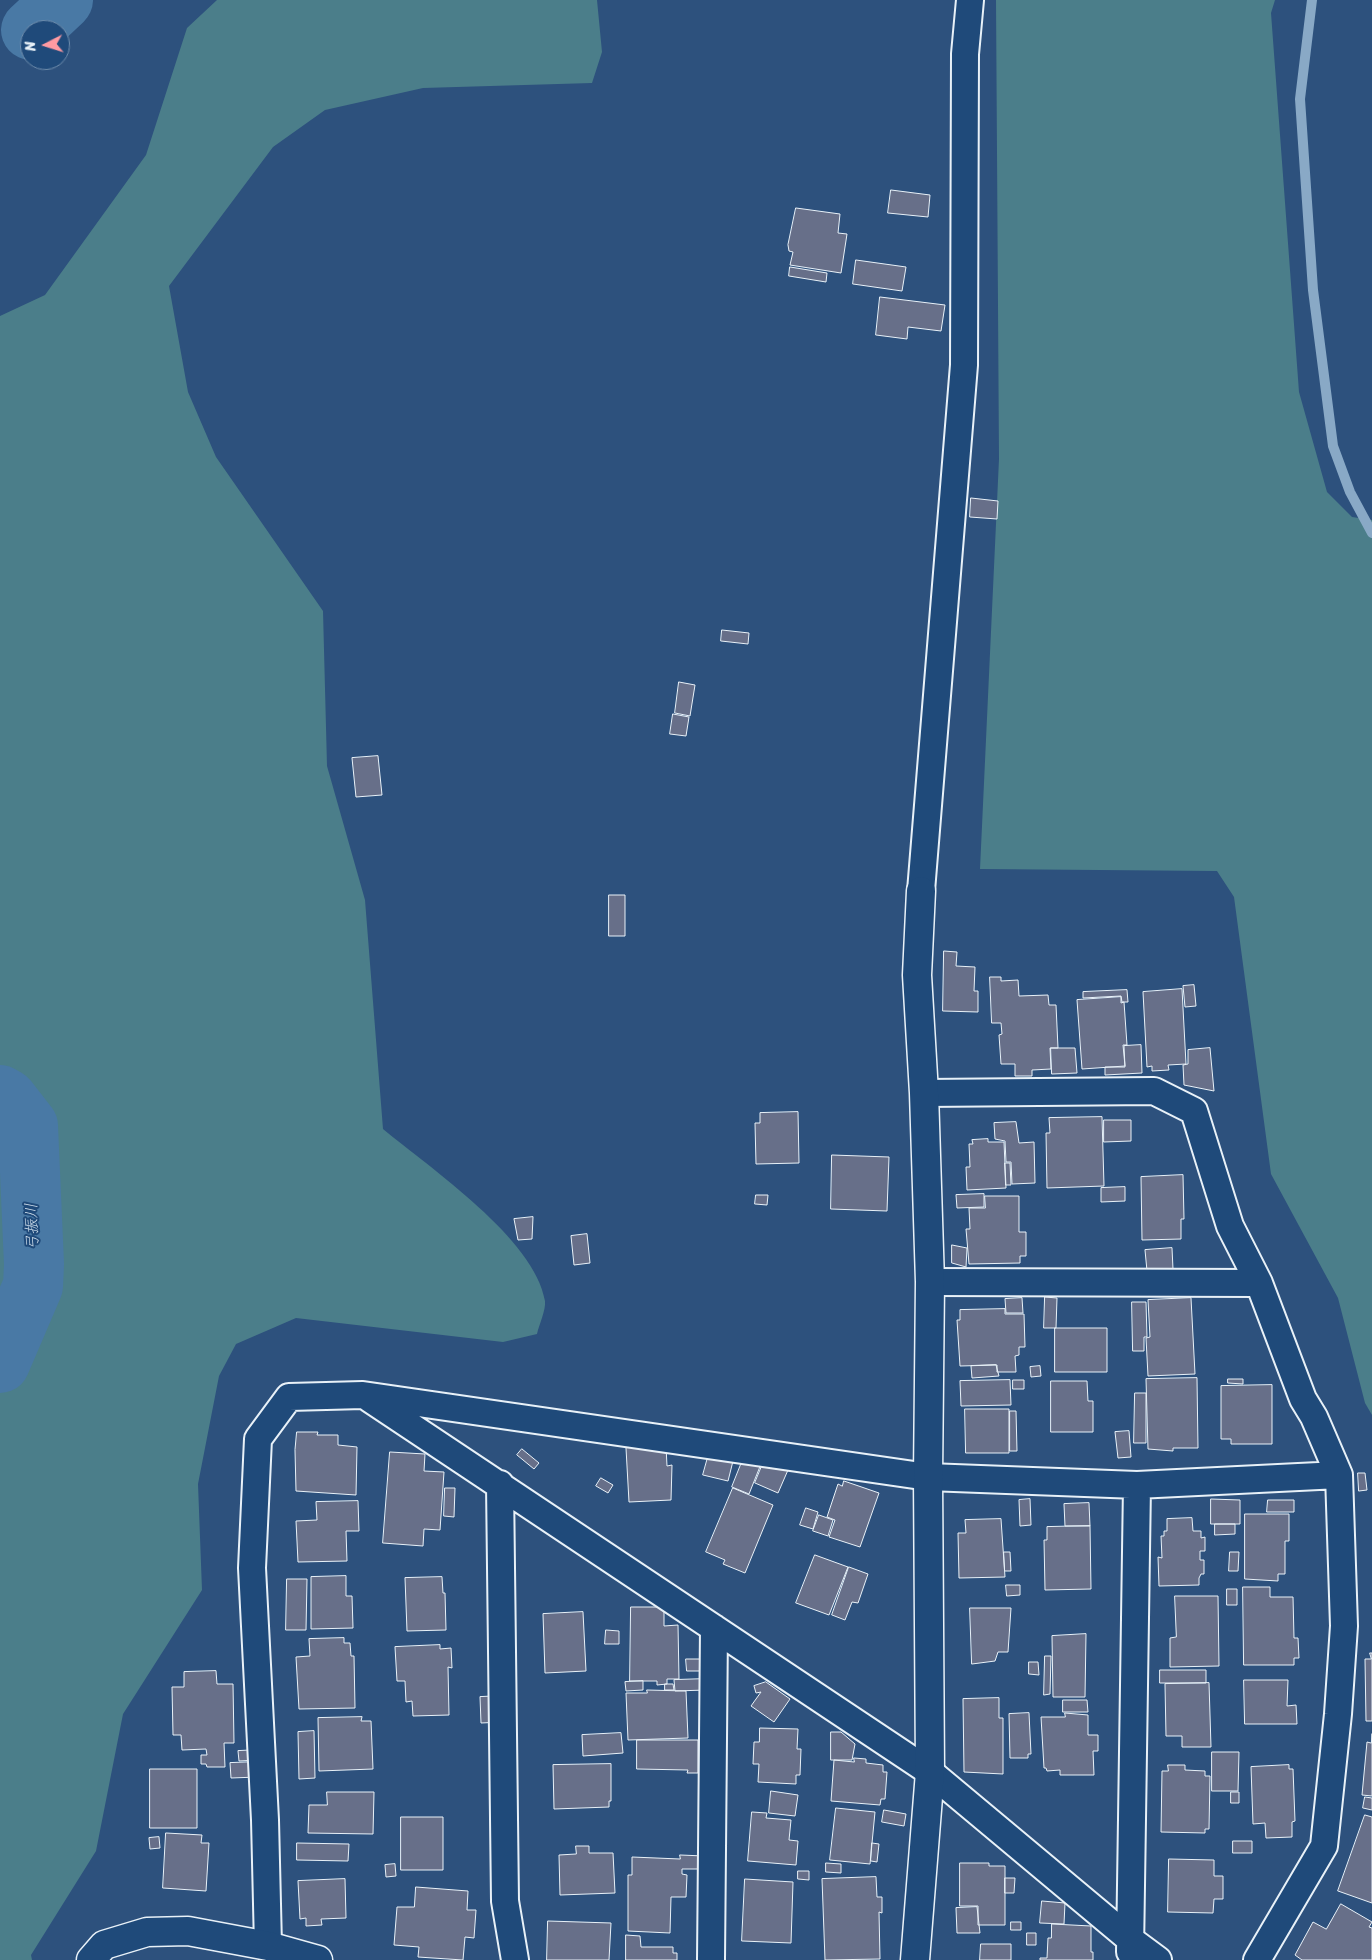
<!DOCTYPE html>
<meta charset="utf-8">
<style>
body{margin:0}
#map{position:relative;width:1372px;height:1960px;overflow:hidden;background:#2d517d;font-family:Sriracha,sans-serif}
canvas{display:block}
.north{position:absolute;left:20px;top:20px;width:50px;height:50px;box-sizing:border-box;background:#1f4a7a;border:1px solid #6f8dac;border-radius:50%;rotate:265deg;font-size:14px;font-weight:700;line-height:20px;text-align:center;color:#e8f1f8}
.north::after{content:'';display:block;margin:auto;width:18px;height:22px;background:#ff9aa2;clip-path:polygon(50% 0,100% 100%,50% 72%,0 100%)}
</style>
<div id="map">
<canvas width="1372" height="1960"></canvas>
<div class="north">N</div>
</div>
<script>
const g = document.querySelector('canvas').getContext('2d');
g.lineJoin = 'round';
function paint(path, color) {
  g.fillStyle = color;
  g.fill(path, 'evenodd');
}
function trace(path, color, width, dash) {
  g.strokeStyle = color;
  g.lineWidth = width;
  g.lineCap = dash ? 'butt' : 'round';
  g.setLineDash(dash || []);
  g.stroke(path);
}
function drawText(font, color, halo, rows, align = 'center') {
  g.font = font + ' Sriracha,"Klee One",sans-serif';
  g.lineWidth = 4;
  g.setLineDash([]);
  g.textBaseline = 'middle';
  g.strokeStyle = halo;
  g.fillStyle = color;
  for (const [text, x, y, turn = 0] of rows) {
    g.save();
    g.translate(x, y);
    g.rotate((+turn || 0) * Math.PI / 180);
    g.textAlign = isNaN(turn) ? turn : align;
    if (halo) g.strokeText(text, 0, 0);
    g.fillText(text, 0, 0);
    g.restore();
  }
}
paint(new Path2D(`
 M217 0H597L602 52 592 83 423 88 325 110 273 147 169 286 188 392 216 457 323 611 327 766 365 900 383 1129C430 1168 535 1239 545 1301 546 1310 539 1325 537 1334L503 1342 296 1318 236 1344 219 1376 198 1484 202 1590 123 1714 96 1851 31 1955 32 1960H0V316L45 295 146 155 187 28Z
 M996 0H1275L1271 13 1299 392 1327 492 1352 517 1372 520V1415L1365 1403 1338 1298 1271 1174 1234 897 1217 871 980 869 999 459Z`), '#4b7e8a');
trace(new Path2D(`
 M1312 0 1300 99 1313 290 1333 446 1350 492 1372 533`), '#89a9c6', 10);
trace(new Path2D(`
 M31 30 63 0
 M0 1095 7 1099 28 1126 34 1264 33 1286 0 1363`), '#4979a5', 60);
const building = new Path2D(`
 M891 190 930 195 928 217 888 213Z
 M796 208 840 214 838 233 847 234 841 273 790 265 793 252 789 251 788 245Z
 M856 260 906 267 902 291 853 284Z
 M790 267 827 273 826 282 789 276Z
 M880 297 945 305 941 331 908 327 907 339 876 335Z
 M971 498 998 501 997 519 970 517Z
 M722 630 749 633 748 644 721 641Z
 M679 682 695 685 690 716 675 713Z
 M673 714 689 717 686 736 670 734Z
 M378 756 382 795 356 797 352 758Z
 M609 895H625V936H609Z
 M944 951 957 952 956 966 975 967 974 991H978V1012L943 1011Z
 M990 977H1001V981L1018 980 1019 996 1048 995 1049 1005H1056L1058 1048H1050L1051 1069 1032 1070V1076H1015V1064H1001L999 1035 1002 1034 1001 1023H992Z
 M1194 985 1196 1006 1185 1007 1183 986Z
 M1182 989 1186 1064 1168 1065 1169 1070 1152 1071V1066L1147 1067 1143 992Z
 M1127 990 1128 1002H1122L1121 996 1083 998V992Z
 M1121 997V1003L1124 1002 1127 1045H1123L1125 1066 1082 1069 1077 1000Z
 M1141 1045 1142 1073 1105 1075V1067H1125L1124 1046Z
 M1051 1048H1075L1077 1073 1052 1074Z
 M1210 1048 1214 1091 1184 1085 1183 1065 1188 1064V1050Z
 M798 1112 799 1163 756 1164 755 1123H760V1113Z
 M1102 1117 1104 1186 1047 1188 1046 1133H1050L1049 1118Z
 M1104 1120H1131V1141L1104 1142Z
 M1016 1122 1019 1143 1034 1142 1035 1183 1012 1184 1011 1162H1006L1005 1141 995 1139 994 1123Z
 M988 1139V1142H1004L1006 1188 967 1190 966 1167H970L969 1144H973L972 1140Z
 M832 1155 889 1157 887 1211 831 1209Z
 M1005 1163H1010L1011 1185H1006Z
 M1183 1175 1184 1219H1181V1239L1142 1240 1141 1177Z
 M1125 1187V1201L1101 1202V1188Z
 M984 1194V1207L957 1208 956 1195Z
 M756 1195H768L767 1205 755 1204Z
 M985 1196H1019V1232H1026V1256H1020V1263L969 1264 966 1229H970L969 1208H985Z
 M533 1217 532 1239 518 1240 514 1219Z
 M587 1234 590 1263 574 1265 571 1236Z
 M952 1245 967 1248 966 1267 952 1263Z
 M1172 1248 1173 1269 1147 1271 1145 1250Z
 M1045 1297 1057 1298 1056 1328H1044Z
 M1022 1298 1023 1313H1006L1005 1299Z
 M1191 1298 1195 1374 1148 1376 1146 1338 1150 1337 1148 1300Z
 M1132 1302H1146L1147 1337H1144V1351H1133Z
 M1005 1309V1314H1024L1025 1347H1019V1355L1015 1356 1016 1372H997V1365L960 1366 957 1320H960V1310Z
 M1055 1328H1107V1372H1055Z
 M996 1365 999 1376 972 1378 971 1366Z
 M1040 1366 1041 1376 1031 1377 1030 1367Z
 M1197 1378 1198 1448H1173V1451L1148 1449 1146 1379Z
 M1228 1379H1243V1384L1228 1383Z
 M1010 1380 1011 1405 961 1406 960 1381Z
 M1013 1380H1024V1389H1013Z
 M1051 1381H1087L1088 1401H1093V1432H1051Z
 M1272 1385V1444H1231V1439H1221V1386Z
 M1135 1393H1146V1443H1134Z
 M965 1409H1009V1453H966Z
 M1010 1411H1016L1017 1451H1010Z
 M1129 1431 1131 1457 1118 1458 1115 1432Z
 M297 1432H318L317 1435H338V1445L357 1447 356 1495 296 1491 295 1450Z
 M666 1446 667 1466 672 1465 671 1500 629 1502 626 1448Z
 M522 1449 539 1463 534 1469 517 1455Z
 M710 1450 734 1457 728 1481 703 1475Z
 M390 1452 425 1454 424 1471 444 1472 440 1530 424 1529 423 1546 383 1543Z
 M744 1457 761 1464 749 1494 732 1487Z
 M764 1461 788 1470 778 1493 755 1483Z
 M1358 1473H1365L1367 1490 1359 1491Z
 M601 1478 613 1485 608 1493 596 1486Z
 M844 1481 879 1493 860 1547 829 1537 835 1520 827 1517 838 1484 842 1486Z
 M445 1488H455L454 1517 444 1516Z
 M733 1488 773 1505 745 1573 723 1564 725 1560 706 1552Z
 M1030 1499 1031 1525 1020 1526 1019 1500Z
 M1211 1499 1240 1500V1524H1211Z
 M1268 1500H1294V1512H1267Z
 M358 1501 359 1531H346L347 1561 298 1562 296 1521 317 1520 316 1502Z
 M1089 1503 1090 1526H1065L1064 1504Z
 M806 1508 818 1512 813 1529 800 1525Z
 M1245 1514H1289V1541H1285V1574H1278V1581L1245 1579Z
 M819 1515 833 1520 828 1536 813 1531Z
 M1192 1518 1193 1531H1201V1538L1205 1537V1551H1200V1560H1204V1574H1201L1199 1578V1585L1159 1586 1158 1557 1162 1558 1161 1536H1164V1531H1167V1519Z
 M1001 1519 1005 1577 959 1578 958 1533H966L965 1520Z
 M1215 1524H1235V1534L1215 1535Z
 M1090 1526 1091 1589 1045 1590 1044 1540H1047V1527Z
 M1004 1552H1010L1011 1571H1005Z
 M1230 1552H1239L1238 1571H1229Z
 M815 1555 848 1567 829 1615 796 1603Z
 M849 1567 868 1574 858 1603 852 1602 845 1620 832 1615Z
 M346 1576V1596H352L353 1628 311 1629V1577Z
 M442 1577 443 1593H445L446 1630 407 1631 405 1578Z
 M287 1579H307L306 1630H286Z
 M1006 1585H1020V1595L1007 1596Z
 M1243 1587H1270V1597H1293L1294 1638H1298L1299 1658H1294V1665H1244Z
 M1227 1589H1237V1605H1227Z
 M1175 1596H1218L1219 1666 1170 1667V1638L1176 1637Z
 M631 1607H664V1626L678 1625 679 1679H667V1684L657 1685V1681H630Z
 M970 1608H1011L1008 1652H998L995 1661 972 1664Z
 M583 1612 586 1671 545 1673 543 1614Z
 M606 1630 619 1631V1644H605Z
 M1086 1634 1085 1697H1053L1052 1636Z
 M344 1638V1643H350L351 1656H354L355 1708 299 1709 296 1657 310 1656 309 1639Z
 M440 1645V1649L451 1648 452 1668 448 1667 449 1715 413 1716 412 1701 406 1702 405 1681H397L395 1647Z
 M1370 1653H1372V1721H1366L1365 1659H1371Z
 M1045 1656H1051L1050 1694 1044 1695Z
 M686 1659H700V1671H687Z
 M1029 1662H1038L1039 1675 1029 1674Z
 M1160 1670H1206V1683H1160Z
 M216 1671 217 1684H233L234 1743H224L225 1767H207L206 1764H201V1755H207L206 1749 182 1750 181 1735H173L172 1687H184V1672Z
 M706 1679V1690L675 1691 674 1680Z
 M1244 1680H1288L1287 1706 1296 1705 1297 1724H1245Z
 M643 1681V1690L626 1691 625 1682Z
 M766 1682 790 1699 774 1722 751 1706 761 1692 756 1693 754 1686Z
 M1209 1683 1211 1747H1182V1736H1166L1165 1684Z
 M665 1684H673L674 1690H665Z
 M647 1690 686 1691 688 1738 628 1740 626 1693H647Z
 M502 1696V1722L481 1723 480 1697Z
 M999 1698V1718H1003V1774L964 1772 963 1699Z
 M1063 1700H1087L1088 1712H1063Z
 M1029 1713 1031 1754H1028V1758H1010L1009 1714Z
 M1065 1713 1088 1715V1735H1098V1751H1093L1094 1775H1060V1770L1047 1771 1046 1768H1044L1041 1717H1065Z
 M362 1717 361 1721H371L373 1769 319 1771 318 1718Z
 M760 1728 798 1729 797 1749H801L800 1775H796V1784L758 1782 759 1764H753L754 1742H759Z
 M314 1731 315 1778 299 1779 298 1732Z
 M831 1732H841L855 1744 852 1760H831Z
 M621 1733 623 1753 583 1756 582 1735Z
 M1372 1734V1796L1362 1795 1367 1742 1371 1743Z
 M637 1740H698V1773H687L688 1770 637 1769Z
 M259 1750V1760L239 1761 238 1751Z
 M1212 1752H1239L1238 1791H1212Z
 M854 1758 866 1759V1763L883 1765V1772H887L885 1799H881L880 1805 831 1801 834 1760 854 1762Z
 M257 1762 258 1777 231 1778 230 1763Z
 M611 1764V1801H609V1807L554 1809 553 1765Z
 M1168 1765H1185V1770L1205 1771V1776H1210L1209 1829H1205V1833L1161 1832 1162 1771H1168Z
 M1289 1765V1769H1293L1295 1821 1292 1822V1837L1266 1838 1265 1823 1253 1824 1251 1767Z
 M150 1769H197V1828H150Z
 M771 1791 798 1795 795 1816 769 1813Z
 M327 1792H374L373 1834 308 1833 309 1805H327Z
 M1231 1792H1239V1803H1231Z
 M1365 1797 1372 1798V1810L1363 1808Z
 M836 1808 875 1812 870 1864 830 1860Z
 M884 1810 906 1814 904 1826 882 1822Z
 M752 1812 767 1813 766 1818 791 1820 789 1840 798 1841 796 1865 748 1861Z
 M1365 1815 1372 1817V1903L1338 1891Z
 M401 1817H443V1870H401Z
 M166 1833 202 1835 201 1843H209L206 1891 163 1888Z
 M159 1837 160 1848 150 1849 149 1838Z
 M1233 1841H1252V1853H1233Z
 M297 1843 349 1844 348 1861 297 1860Z
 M872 1843 879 1844 877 1862 871 1861Z
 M576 1846H589V1853H613L615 1893 560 1895 559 1855 576 1854Z
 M680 1855 704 1856V1869H682V1874L687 1875 686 1897H671L670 1933 628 1931V1875H632V1857L680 1859Z
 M1169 1859 1214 1860V1876H1223V1899H1214L1213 1913 1168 1912Z
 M826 1863 841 1864V1873L826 1872Z
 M960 1863H989V1866H1005V1925H978V1906H960Z
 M395 1864 396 1876 386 1877 385 1865Z
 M798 1871H809V1880L798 1879Z
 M876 1877 877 1897H882V1913L879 1912 880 1959 825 1960 822 1879Z
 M1005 1878H1015L1014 1893H1005Z
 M345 1879 346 1918 321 1919 322 1925 306 1926V1918L300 1919 298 1881Z
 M745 1879 793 1882 791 1943 742 1941Z
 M416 1887 468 1891 467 1910H476L474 1938 465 1937 463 1960 418 1957 419 1947 394 1945 397 1907H414Z
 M1042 1901 1065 1903 1064 1924 1040 1923Z
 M1341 1904 1372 1922 1369 1927 1372 1928V1960H1302L1295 1955 1313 1922 1326 1929Z
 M977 1907 980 1933H957L956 1908Z
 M548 1921 611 1923 609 1960H547Z
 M1011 1922H1021V1930H1011Z
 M1052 1924 1091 1926V1952H1093V1960H1040V1958H1047L1048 1938H1051Z
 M1027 1933H1036V1945H1027Z
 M626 1935 640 1936 641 1947H673V1953H677V1960H626Z
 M981 1944H1011V1960H980Z`);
paint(building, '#676f89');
trace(building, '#e8f1f8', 1);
const minor = new Path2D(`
 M921 891 964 365 965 54 970 0
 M924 1093 1154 1091 1194 1111 1230 1226 1259 1283 1303 1399 1314 1417 1339 1475 1344 1626 1338 1714 1324 1846 1257 1960
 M930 1282 1259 1283
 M370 1399 930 1772 1131 1940 1158 1960
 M500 1484 505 1901 515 1960
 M268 1946 265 1820 252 1568 258 1439 289 1397 363 1395 928 1477 1137 1485 1339 1475
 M1130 1952 1137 1485
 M711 1960 714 1628`);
const tertiary = new Path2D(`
 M91 1960 104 1945 147 1932 188 1931 268 1946 318 1960
 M915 1960 930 1772 928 1477 930 1282 924 1093 917 975 921 891`);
trace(minor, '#e8f1f8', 30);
trace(tertiary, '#e8f1f8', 31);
trace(minor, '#1f4a7a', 26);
trace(tertiary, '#1f4a7a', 28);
drawText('italic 16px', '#d0dfec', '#1f4a7a', [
 ["弓振川",33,1227,-92]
]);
</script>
